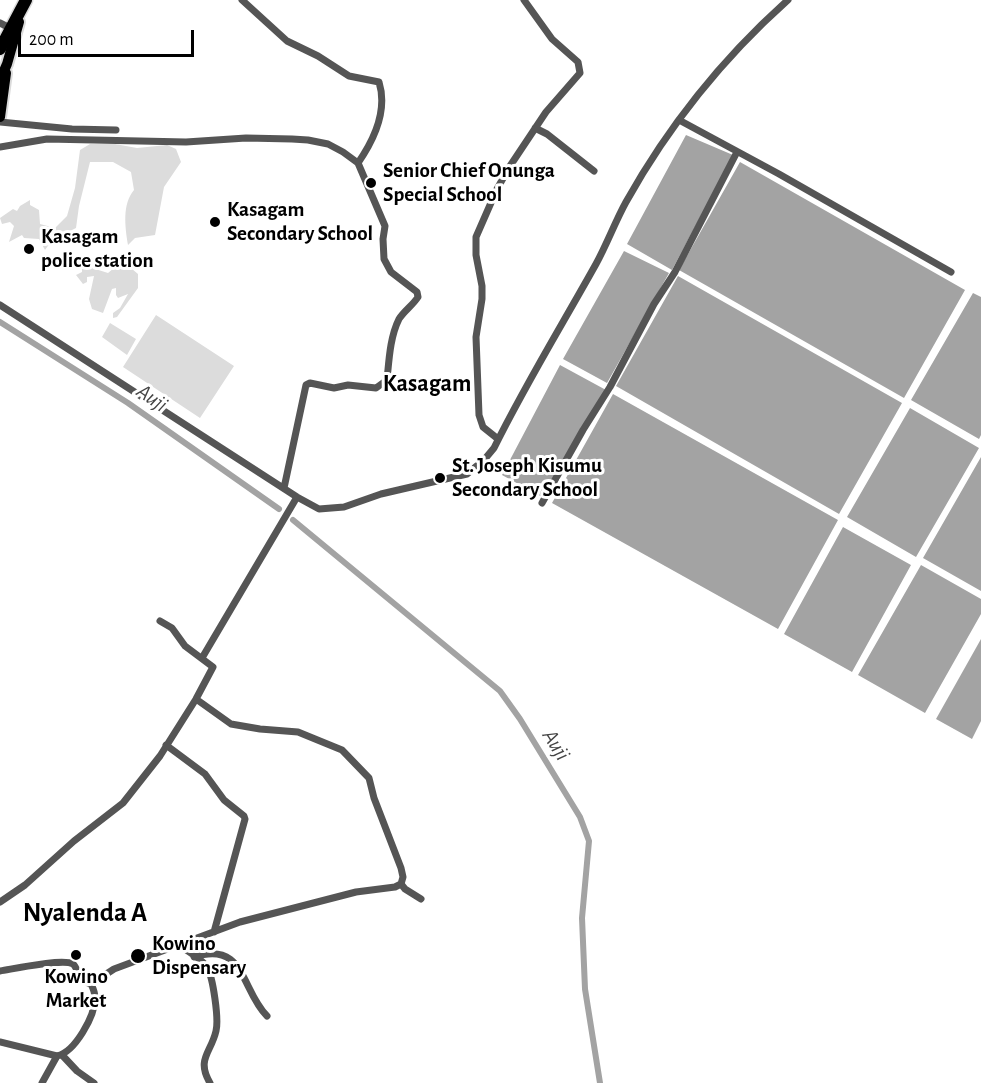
<!DOCTYPE html>
<style>
body{margin:0}
#map{position:relative;width:981px;height:1083px;overflow:hidden;background:#fff;font-family:"Alegreya Sans",sans-serif}
canvas{display:block}
.scale{position:absolute;left:18px;top:30px;width:176px;height:27px;box-sizing:border-box;border:3px solid #000;border-top:0;padding-left:8px;font-size:18px;line-height:21px;white-space:nowrap;color:#000;-webkit-text-stroke:4px #fff;paint-order:stroke}
</style>
<div id="map">
<canvas width="981" height="1083"></canvas>
<div class="scale">200 m</div>
</div>
<script>
const g = document.querySelector('canvas').getContext('2d');
g.lineJoin = 'round';
function paint(path, color) {
  g.fillStyle = color;
  g.fill(path, 'evenodd');
}
function trace(path, color, width, dash) {
  g.strokeStyle = color;
  g.lineWidth = width;
  g.lineCap = dash ? 'butt' : 'round';
  g.setLineDash(dash || []);
  g.stroke(path);
}
function drawText(font, color, halo, rows, align = 'center') {
  g.font = font + ' "Alegreya Sans",sans-serif';
  g.lineWidth = 6;
  g.setLineDash([]);
  g.textBaseline = 'middle';
  g.strokeStyle = halo;
  g.fillStyle = color;
  for (const [text, x, y, turn = 0] of rows) {
    g.save();
    g.translate(x, y);
    g.rotate((+turn || 0) * Math.PI / 180);
    g.textAlign = isNaN(turn) ? turn : align;
    if (halo) g.strokeText(text, 0, 0);
    g.fillText(text, 0, 0);
    g.restore();
  }
}
paint(new Path2D(`
 M90 144H115L137 148 167 145 176 149 181 162 164 187 155 235 135 238 128 245C125 227 122 204 134 190L131 172 113 162H90L79 206 76 228 52 240 45 250 39 239 24 238 22 235 9 242 14 226 10 222 2 224 0 218 13 209 17 211 20 206 30 200V205L39 210 40 224 55 228 67 216 75 188 80 150Z
 M121 262 125 263 138 274V288L117 317 113 318V313L120 308 128 294 118 298 116 295V288L112 289 103 313 92 309 89 299 94 276 87 277V282L83 284 76 275 82 272V269L89 267 108 273Z
 M156 315 234 366 200 418 123 367Z
 M110 323 136 339 127 355 102 337Z`), '#dcdcdc');
paint(new Path2D(`
 M686 135 733 155 672 270 627 244Z
 M740 162 965 290 904 398 679 270Z
 M624 251 669 273 607 383 563 359Z
 M678 276 902 403 839 514 616 386Z
 M973 293 981 297V435L979 439 911 400Z
 M560 365 606 390 544 498 502 475Z
 M613 394 838 520 778 629 552 503Z
 M910 408 979 448 916 557 847 517Z
 M981 457V591L923 558Z
 M843 527 911 565 852 672 784 634Z
 M921 565 981 599V614L925 713 858 675Z
 M981 639V721L972 739 936 719Z`), '#a3a3a3');
trace(new Path2D(`
 M0 322 128 403 279 509
 M293 520 500 691 520 719 580 817 589 841 582 918 585 989 600 1083`), '#a3a3a3', 6);
const primary = new Path2D(`
 M0 80 7 64 19 22
 M0 117 6 73`);
const highway = new Path2D(`
 M0 49 26 0`);
trace(primary, '#dbdbdb', 14);
trace(highway, '#dbdbdb', 15);
trace(new Path2D(`
 M242 0 287 41 318 56 349 76 379 82C388 111 374 140 358 163
 M0 23 8 27
 M679 120 779 174 951 272
 M0 122 72 129 116 130
 M535 128 547 134 594 171
 M0 147 47 139 186 142 246 138 292 139 308 140 328 144 343 152 358 163 385 226 383 239 384 259 391 272 417 292 418 297C413 305 404 311 399 319 390 337 389 360 387 380L376 388 348 385 334 388 310 383 306 385 284 488
 M0 305 297 497 319 509 344 507 381 494 467 474 484 460 494 448C525 385 562 325 596 264 607 244 615 222 626 202 668 127 723 58 788 0
 M498 439 483 427 479 415 476 337 482 299V286L476 255V237L497 189 510 166 546 112 580 73 578 62 552 39 524 0
 M542 503 583 430 610 387 654 304 675 272 737 152
 M202 658 297 497
 M166 745 205 774 224 800 244 816 245 819 214 932
 M401 884 405 889 421 899
 M0 902 25 885 74 841 123 803 160 756 196 699 213 667 185 646 172 628 160 621
 M177 944C185 949 203 960 207 967 213 977 219 1019 216 1031 211 1053 196 1059 210 1083
 M194 957C245 940 241 990 267 1016
 M0 971C13 969 63 958 73 964 77 967 79 977 82 981L91 984 114 969 240 922 356 892 395 887 401 884 403 877 401 868 374 798 369 778 342 750 298 732 260 729 231 724 196 699
 M0 1042 57 1056C75 1052 95 1016 95 998 95 993 93 988 91 984
 M62 1055 77 1071 94 1083
 M42 1083 57 1056`), '#555', 7);
trace(primary, '#000', 10);
trace(highway, '#000', 12);
for (const [x, y, r, color] of [
 [371,183,6,"#000"],
 [215,222,6,"#000"],
 [29,249,6,"#000"],
 [440,478,6,"#000"],
 [76,955,6,"#000"],
 [138,956,8,"#000"]
]) {
  const dot = new Path2D();
  dot.arc(x, y, r, 0, 2 * Math.PI);
  g.fillStyle = color;
  g.fill(dot);
  trace(dot, '#fff', 2);
}
drawText('bold 21px', '#000', '#fff', [
 ["Senior Chief Onunga",383,171],
 ["Special School",383,195],
 ["Kasagam",227,210],
 ["Secondary School",227,234],
 ["Kasagam",41,237],
 ["police station",41,261],
 ["St. Joseph Kisumu",452,466],
 ["Secondary School",452,490],
 ["Kowino",152,944],
 ["Dispensary",152,968],
 ["Kowino",76,977,"center"],
 ["Market",76,1001,"center"]
], 'left');
drawText('italic 22px', '#444', '#fff', [
 ["Auji",152,398,35],
 ["Auji",556,745,58]
]);
drawText('bold 24px', '#000', '#fff', [
 ["Kasagam",427,384]
]);
drawText('bold 27px', '#000', '#fff', [
 ["Nyalenda A",85,913]
]);
</script>
